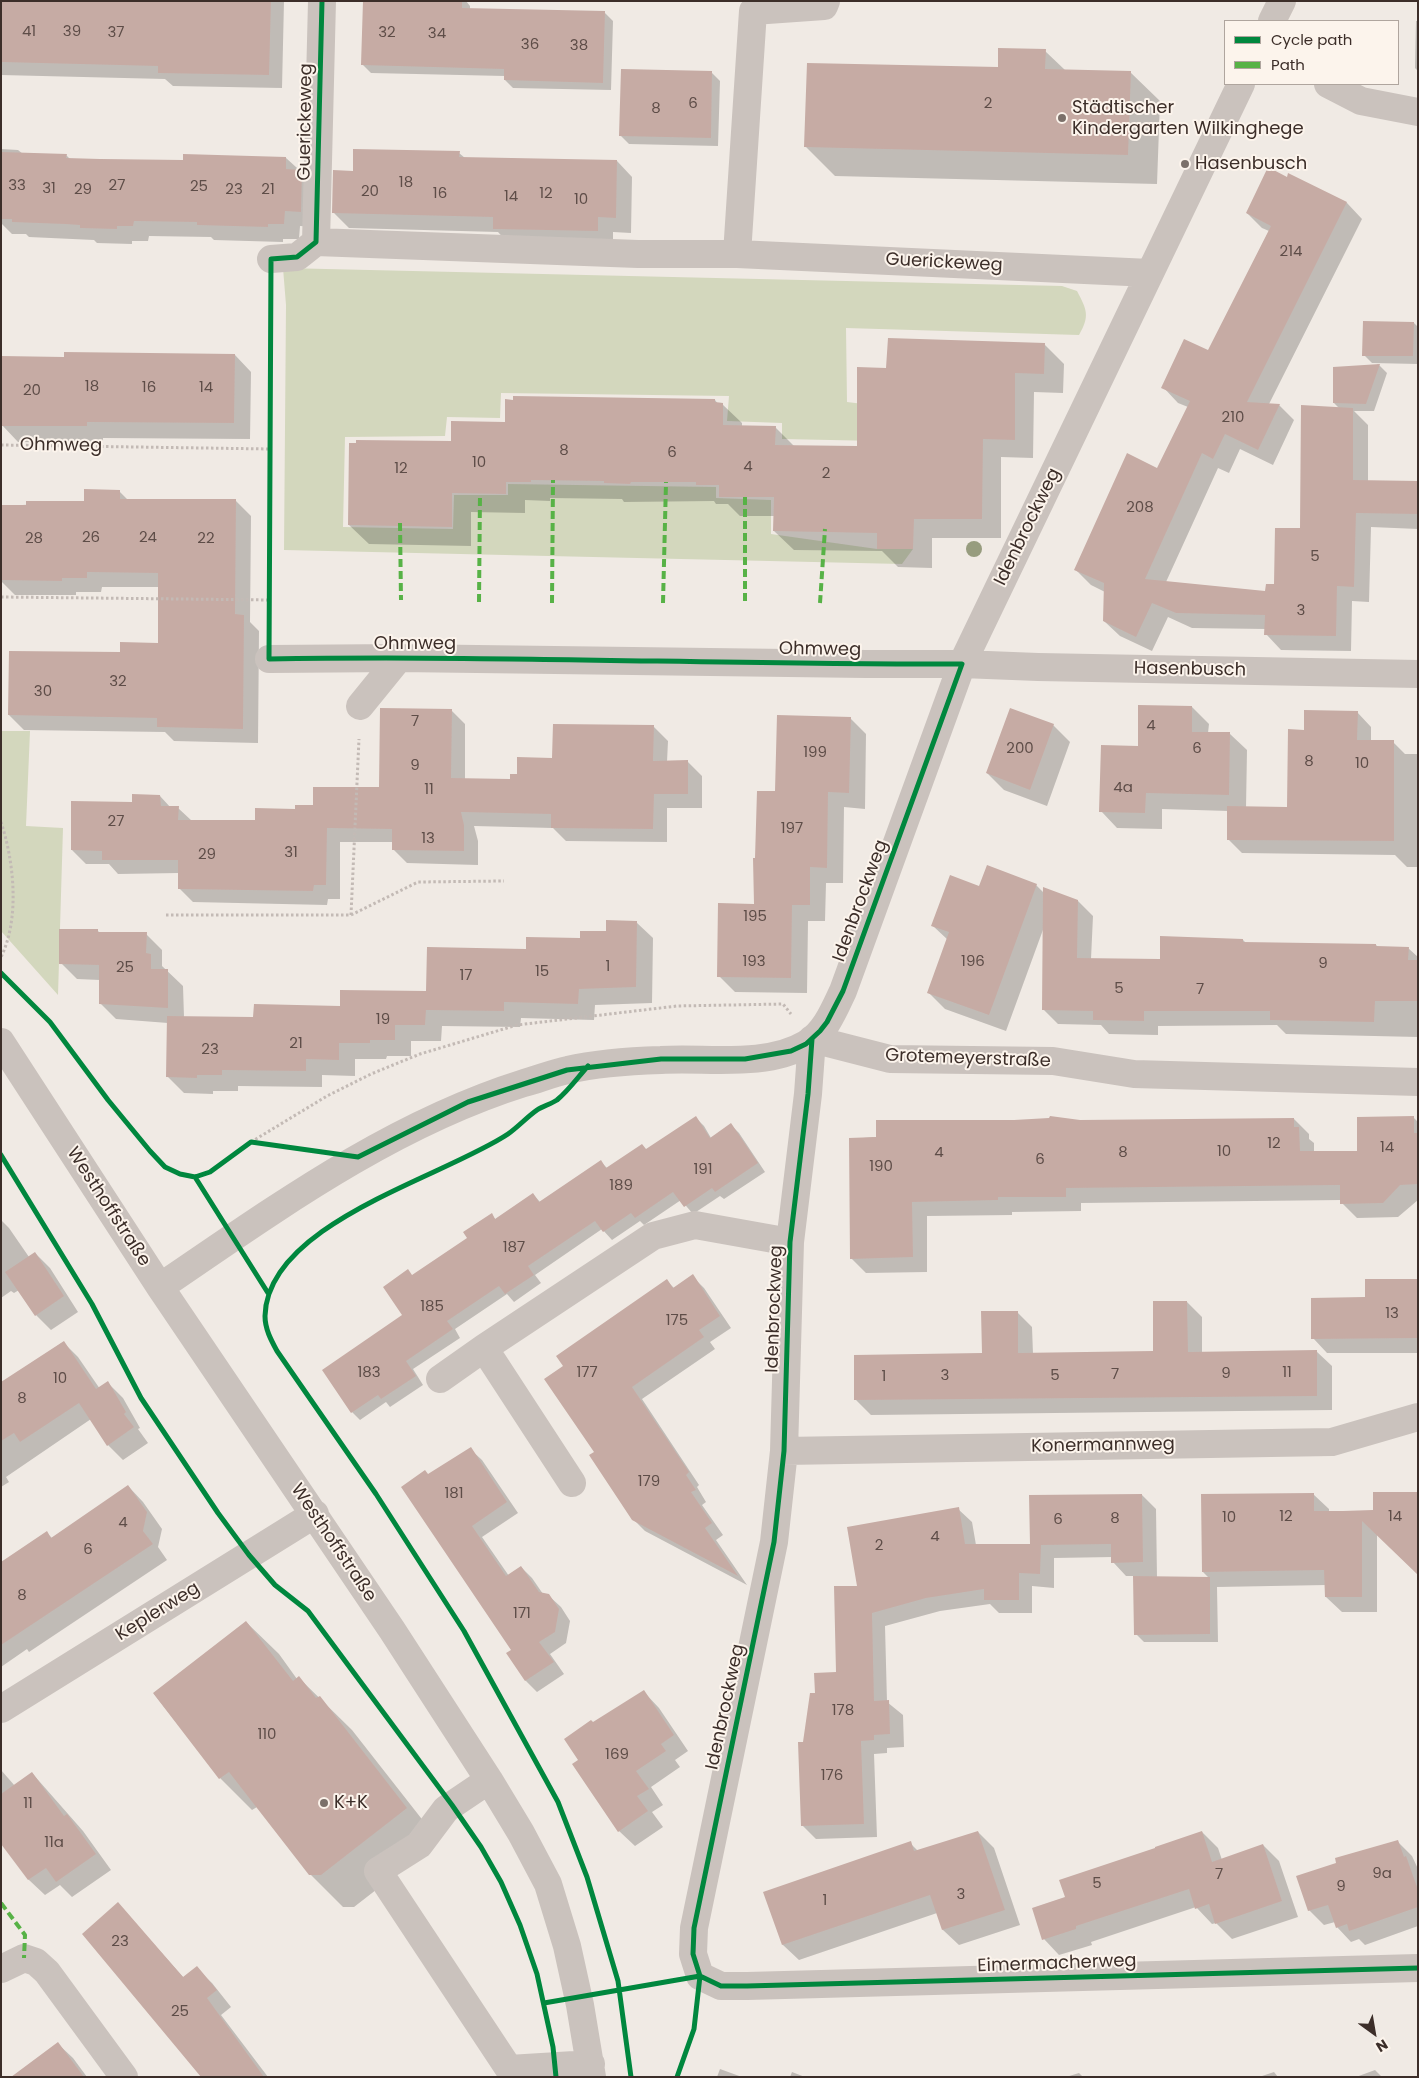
<!DOCTYPE html>
<meta charset="utf-8">
<style>
body{margin:0}
#map{position:relative;width:1419px;height:2078px;overflow:hidden;background:#f0eae4;font-family:Poppins,sans-serif}
canvas{display:block}
.frame{position:absolute;inset:0;border:2px solid #3c2e29;pointer-events:none}
.legend{position:absolute;left:1224px;top:20px;width:175px;height:65px;box-sizing:border-box;background:#fcf4ec;border:1px solid #afa59e;margin:0;padding:6px 9px;list-style:none;font-size:15px;color:#3c2e29}
.legend li{display:flex;align-items:center;gap:10px;height:25px}
.legend b{width:25px;border:1px solid #afa59e}
.north{position:absolute;left:1349px;top:2008px;width:50px;height:50px;-webkit-text-stroke:4px #fcf4ec;paint-order:stroke;rotate:148deg;font-size:14px;font-weight:700;line-height:20px;text-align:center;color:#3c2e29}
.north::after{content:'';display:block;margin:auto;width:18px;height:22px;background:#3c2e29;clip-path:polygon(50% 0,100% 100%,50% 72%,0 100%)}
</style>
<div id="map">
<canvas width="1419" height="2078"></canvas>
<div class="frame"></div>
<ul class="legend">
<li><b style="height:6px;background:#00873e"></b>Cycle path</li>
<li><b style="height:6px;background:#57b246"></b>Path</li>
</ul>
<div class="north">N</div>
</div>
<script>
const g = document.querySelector('canvas').getContext('2d');
g.lineJoin = 'round';
function paint(path, color) {
  g.fillStyle = color;
  g.fill(path, 'evenodd');
}
function trace(path, color, width, dash) {
  g.strokeStyle = color;
  g.lineWidth = width;
  g.lineCap = dash ? 'butt' : 'round';
  g.setLineDash(dash || []);
  g.stroke(path);
}
function drawText(font, color, halo, rows, align = 'center') {
  g.font = font + ' Poppins,sans-serif';
  g.lineWidth = 4;
  g.setLineDash([]);
  g.textBaseline = 'middle';
  g.strokeStyle = halo;
  g.fillStyle = color;
  for (const [text, x, y, turn = 0] of rows) {
    g.save();
    g.translate(x, y);
    g.rotate((+turn || 0) * Math.PI / 180);
    g.textAlign = isNaN(turn) ? turn : align;
    if (halo) g.strokeText(text, 0, 0);
    g.fillText(text, 0, 0);
    g.restore();
  }
}
paint(new Path2D(`
 M283 268 1062 286 1077 291C1087 310 1090 316 1079 335L846 328 847 402 880 406 879 441 782 439V423L727 421 729 396 501 393 500 418 447 417 445 436 345 437 343 527 453 529 454 495H508V484L716 487V498L771 500V534L877 549H913L902 564 284 550 286 305Z
 M1 731H30L26 826 63 828 58 995 1 931Z`), '#d3d7bd');
paint(new Path2D(`
 M1 1H284L282 88 173 86 165 79 1 75Z
 M364 1H466L470 6V10L604 12 613 21 611 90 513 88 505 80V76L371 73 363 65Z
 M1416 21H1418V71L1415 68Z
 M1045 51 1065 70 1130 72 1160 101 1157 184 835 176 806 147Z
 M712 73 720 81 718 146 629 144 621 136Z
 M1 149 18 150 23 154 66 155 70 159 184 161 286 158 317 186 316 227 300 226 299 239H283V242L214 240 211 237 149 236 148 241H132V244L97 243 94 240 29 237 26 234H12L1 223Z
 M459 153 465 158 617 161 632 177 631 233 613 232V246L509 244 498 232 349 228 334 213Z
 M1289 175 1347 203 1362 219 1269 404 1279 405 1294 420 1273 465 1240 449 1229 473 1218 468 1166 582 1267 592 1275 585 1301 529 1340 409 1334 403 1378 364 1387 373 1374 411H1354L1368 425V482L1418 483V529L1371 527 1369 602 1352 601 1351 651 1281 650 1266 634V629L1192 628 1168 617 1152 651 1120 636 1104 621 1105 592 1091 585 1076 570 1158 470 1188 407 1178 403 1163 387 1208 352 1269 231 1262 228 1247 213 1287 178Z
 M1414 323 1418 327V364L1372 363 1364 355Z
 M1045 345 1064 364 1063 393 1034 392 1033 458 1001 457V538H932V568L898 567 882 551 794 550 774 531 775 516H740L728 504H716L714 501 624 502 622 499 550 498V501L525 500V513L471 512V546L369 544 349 525 452 442 506 423 715 400 718 404H722L742 423V427H775L795 447H858L888 369Z
 M235 355 251 372 250 439 103 438V443L18 442 2 425 65 358Z
 M119 491 128 500 236 501 251 516 250 622 259 631 258 743 174 741 165 732 24 730 9 715 121 653 159 644 160 587H102L101 592H76V595H15L1 581V506L85 502Z
 M1192 707 1209 724 1208 733 1230 734 1247 750 1246 808H1288L1305 731 1357 712 1371 727V741L1393 742 1405 754H1418V867H1407L1395 855 1242 853 1228 839 1229 811 1162 809V829L1117 828 1101 811 1139 747Z
 M451 710 465 724V780L511 781 553 759 654 727 668 741 667 762H688L702 776V808H667V842L566 841 553 828 474 826 478 841V865L407 863 393 849V842H340V899H328L327 905 193 902 179 888V873L118 874 109 864H86L72 850 133 803 160 796 171 808H178L192 821H256L380 789Z
 M850 718 866 734 865 809 844 807 843 883H826L825 921H808L807 993 735 992 719 976Z
 M1053 725 1070 742 1047 806 1004 790 987 773Z
 M1036 885 1045 894 1078 901 1093 916 1091 959 1161 960 1243 940 1246 943 1376 945 1378 947 1408 948 1418 957V1037L1286 1034 1277 1025 1158 1026V1035L1109 1034 1101 1025 1058 1024 1043 1009 1044 927 1006 1031 945 1009 928 992 948 940 933 926 980 887Z
 M636 922 653 938 652 1003 595 1005 594 1020 521 1018 520 1027 442 1026 441 1041H411V1056H387L386 1059H355V1076L322 1075V1087L238 1086V1091H213V1094L184 1093 167 1076 168 1023 116 1019 100 1003V980L77 979 61 963 97 930 100 933 146 934 162 950V966L183 986 184 1017 255 1018 341 1007 427 993 527 950 607 933Z
 M1413 1117 1418 1122V1200L1398 1217 1357 1218 1342 1203V1200L1081 1203V1211L1012 1212V1215L927 1216V1272L866 1273 851 1258 850 1139 1080 1121 1294 1119 1309 1134V1139L1314 1143V1152H1358Z
 M696 1118 704 1126 711 1138 731 1125 739 1133 765 1172 724 1199 720 1196 693 1214 681 1200 644 1225 640 1221 612 1240 602 1229 535 1275 541 1283 514 1302 507 1294 455 1329 460 1338 413 1369 423 1385 390 1407 386 1402 360 1420 352 1412 404 1316 413 1276 469 1238 492 1215 496 1220 533 1194 540 1202 601 1162 608 1169 646 1150Z
 M1 1220 9 1228 29 1257 35 1253 50 1268 78 1312 51 1330 36 1315 19 1290 14 1293 11 1291 1 1298Z
 M692 1276 704 1288 731 1328 710 1342 715 1349 642 1399 699 1485 697 1487 706 1502 702 1505 723 1535 716 1540 747 1585 645 1531 633 1519 595 1452 565 1366 667 1281 674 1288Z
 M1418 1279V1353H1327L1313 1338 1367 1298 1366 1280Z
 M1187 1302 1202 1317V1353L1316 1351 1332 1366V1410L871 1415 856 1400 983 1354 1017 1312 1032 1327 1033 1354 1155 1353Z
 M63 1342 78 1357 100 1389 108 1383 123 1398 140 1428 138 1429 148 1443 123 1460 108 1445 91 1419 6 1477 9 1482 1 1487V1385Z
 M470 1449 482 1460 518 1513 482 1537 509 1576 521 1567 532 1578 543 1594 549 1596 561 1607 570 1621 566 1643 550 1654 564 1674 537 1692 526 1681 508 1653 513 1650 429 1475Z
 M128 1486 143 1502 162 1529 158 1547 167 1560 29 1652 27 1649 1 1667V1574L47 1533 52 1538Z
 M1313 1494 1329 1509V1512H1374L1377 1534V1612H1342L1326 1597V1585L1217 1587 1218 1642H1144L1136 1634 1134 1576H1126L1113 1562V1557L1054 1558V1588L1032 1586V1613H999L990 1604 940 1611 885 1626 887 1702 903 1715 904 1747 887 1748V1753L874 1754 877 1837 816 1839 802 1825 804 1743 816 1694 837 1673 859 1588 958 1509 972 1522 976 1545H1031L1142 1495 1156 1509 1157 1578 1210 1579 1203 1572Z
 M246 1622 279 1654 297 1679 299 1678 352 1730 439 1841 354 1907H343L310 1874 257 1807 252 1810 220 1778 154 1694Z
 M644 1692 659 1708 688 1751 675 1760 680 1767 651 1787 663 1805 652 1812 663 1827 635 1846 619 1831 580 1760 593 1724Z
 M1 1770 15 1786 32 1773 83 1831 111 1870 72 1897 60 1885 45 1895 29 1880 1 1842Z
 M978 1832 994 1848 1020 1925 959 1945 943 1930 937 1913 799 1960 783 1945 765 1892 910 1843 918 1851Z
 M1202 1832 1218 1848 1222 1860 1263 1845 1279 1861 1298 1917 1232 1939 1216 1923 1212 1924 1196 1907 1091 1942 1092 1945 1059 1955 1044 1939 1066 1898Z
 M1397 1841 1412 1856 1418 1869V1926L1365 1945 1359 1939 1351 1942 1337 1927 1335 1922 1324 1925 1309 1910Z
 M118 1904 184 1978 196 1968 212 1983 231 2007 221 2015 268 2077H204Z
 M58 2044 73 2058 87 2077H39Z
 M720 2069 742 2077H717Z
 M1375 2070 1382 2077H1356Z
 M792 2072 805 2077H790Z
 M1274 2072 1278 2077H1259Z
 M1079 2073 1083 2077H1066Z`), '#0003');
paint(new Path2D(`
 M1 1H271L269 75 158 73V66L1 62Z
 M363 1H462V8L605 11 603 83 504 80V69L361 65Z
 M998 48 1046 49 1045 69 1131 71 1128 155 804 147 807 63 998 67Z
 M621 69 712 71 711 138 619 136Z
 M353 149 460 151 459 157 617 160 616 218 598 217V231L493 229V217L332 213 333 170 353 171Z
 M1 152 67 154 66 158 100 159 183 160V154L286 157V169L302 170 301 212 285 211 284 224H268V227L197 225V222L134 221 133 226H117V229L80 228V225L65 224 12 222V219H1Z
 M1268 167 1287 177 1288 173 1347 202 1247 402 1280 404 1258 450 1225 434 1213 459 1202 453 1145 579 1265 591 1266 584H1274L1275 528H1300L1301 405 1353 408V480L1418 481V514L1356 513 1354 587 1337 586 1336 636 1264 635 1265 615 1176 613 1152 603 1136 637 1103 621 1104 583 1074 570 1127 453 1157 468 1190 401 1161 388 1184 339 1208 350 1271 226 1246 213Z
 M1363 321 1414 322 1413 356H1362Z
 M888 338 1045 343 1044 374 1015 373V440L983 439 982 519H914L913 549H877V533L773 531 774 497H719V485H696V482H631L630 484 604 483V481L531 480V482H506V494L452 493V527L348 525 349 443H356V440L451 441V421L505 422V399L513 400V396L715 399V402L723 403V425L776 426 775 445 857 446V367L886 368Z
 M64 352 235 354 234 423 87 422V426H1V356L64 357Z
 M1380 364 1366 404 1333 403V367Z
 M84 489 120 490V499H236L235 614 244 615 243 729 157 727V718L8 715 9 651 120 652V642L158 643V573L87 572V578H62V581L1 580V505H26V501H84Z
 M1138 705 1192 706V732H1230L1229 795 1146 793 1145 813 1099 812 1101 745 1138 746Z
 M380 708 452 709 451 778 510 779V774H517V757L552 758 553 724 654 725 653 761 688 760V794H654L653 829 551 828V814L461 812 464 825V851L392 850V829L327 828 326 885H314L313 891 178 889V860H102V851L71 850V801L132 802V794L160 795 161 806H179L178 820H255V808L295 809V805H313V787H379Z
 M1010 708 1054 724 1030 790 986 773Z
 M1304 710 1358 711 1357 740H1394V841L1227 840V806L1287 807 1288 729 1304 730Z
 M777 715 851 717 849 793 828 792 827 868 810 867V905H792L791 978 717 977 718 903 754 904 753 858H755L757 791H775Z
 M987 865 1037 884 989 1015 927 993 949 932 931 926 950 875 979 886Z
 M1043 887 1078 900 1077 958 1160 959V936L1243 939V942L1376 944V946L1409 947 1408 960H1418V1001H1375L1374 1022 1270 1020V1011H1144V1021L1093 1020V1011L1042 1010Z
 M606 920 637 921 636 987 579 989 578 1004 504 1002V1011L426 1010 425 1025H395V1040H370V1043H339V1060L306 1059V1071L222 1070V1075H197V1078L166 1077 167 1016 253 1017 254 1004 340 1006V990L426 991 427 947 526 949V937L580 938V931H606Z
 M59 929H98V932H147L146 953 151 954V969H168V1008L99 1004V965L59 964Z
 M696 1116 710 1138 731 1123 758 1163 715 1192 712 1188 684 1207 673 1192 635 1218 631 1213 603 1232 595 1221 528 1266 534 1275 505 1294 499 1286 447 1321 453 1329 406 1361 416 1376 381 1399 378 1395 351 1413 322 1370 402 1315 383 1287 408 1269 412 1275 467 1238 463 1232 492 1213 495 1219 533 1193 539 1202 601 1160 606 1168 642 1144 646 1149Z
 M1050 1116 1080 1120 1294 1118V1127H1299L1300 1151H1357V1117L1414 1116V1133H1418V1184L1400 1185 1383 1203 1340 1204V1185L1066 1188V1197H998V1200L912 1202 913 1257 850 1259 849 1138 876 1137V1120H1014L1049 1118Z
 M35 1252 64 1296 35 1316 5 1272Z
 M693 1274 720 1316 699 1330 704 1337 632 1387 689 1472 686 1475 696 1490 691 1492 712 1523 705 1528 738 1576 632 1520 589 1455 594 1452 544 1379 563 1366 556 1356 667 1279 673 1288Z
 M1365 1279H1418V1338L1311 1339V1298L1365 1297Z
 M1153 1301H1187L1188 1352 1317 1350V1396L854 1400V1355L982 1353 981 1311H1018V1353L1153 1351Z
 M64 1341 96 1389 108 1381 126 1412 124 1414 134 1427 107 1446 79 1403 20 1442 14 1433 1 1441V1382Z
 M471 1447 507 1502 472 1526 506 1576 521 1566 539 1592 549 1594 559 1609 555 1632 539 1642 554 1662 525 1681 506 1653 511 1650 401 1487 425 1470 428 1474Z
 M128 1485 147 1512 143 1531 153 1544 1 1645V1562L47 1531 51 1538Z
 M1373 1492H1418V1575L1362 1521V1597H1325L1324 1570 1202 1572 1201 1494 1314 1493V1511H1343L1373 1510Z
 M1142 1494 1143 1562 1111 1563V1544L1041 1545 1040 1574 1019 1573V1600H984V1589L926 1598 872 1613 874 1701 889 1700 890 1734 874 1735V1740L861 1741 864 1824 801 1826 798 1742H803L810 1693H815L814 1673 836 1672 834 1586H857L847 1527 959 1507 965 1544H1030L1029 1495Z
 M1133 1576 1210 1577V1634L1134 1635Z
 M246 1621 293 1681 299 1676 316 1698 320 1696 407 1808 321 1875H309L229 1772 219 1779 153 1693Z
 M644 1690 674 1735 661 1744 666 1751 636 1771 649 1789 637 1796 648 1811 618 1832 572 1764 578 1760 564 1739 591 1720 593 1722Z
 M32 1772 64 1816 67 1814 96 1854 56 1882 46 1868 28 1880 1 1844V1794Z
 M978 1831 1005 1910 942 1930 930 1895 782 1945 763 1892 911 1841 914 1851Z
 M1202 1831 1212 1862 1263 1844 1282 1901 1215 1924 1209 1904 1195 1909 1189 1889 1076 1926V1929L1042 1940 1032 1908 1065 1897 1059 1880 1155 1848V1847Z
 M1398 1840 1404 1857 1406 1856 1418 1890V1907L1349 1931 1347 1924 1336 1928 1328 1905 1308 1911 1296 1876 1336 1863 1335 1858Z
 M118 1902 183 1977 197 1966 217 1990 207 1998 264 2077H201L82 1934Z
 M58 2042 84 2077H11Z`), '#c6aba4');
trace(new Path2D(`
 M1 445 270 449
 M1 597 270 600
 M269 626 271 293
 M1 822C14 861 20 919 1 957
 M166 915H351L359 739
 M351 915 418 882 504 881
 M251 1142 327 1096 371 1074 420 1054 517 1025 677 1006 783 1004 791 1014`), '#c3bab5', 3, [2.5, 2.5]);
trace(new Path2D(`
 M1272 21 1282 1
 M1328 84 1361 101 1418 112
 M316 242 322 1
 M737 254 753 11 824 6 826 1
 M271 259 297 257 316 242 638 254H737L1150 273
 M269 659 399 658 866 664H962L1038 667 1418 674
 M360 706 399 658
 M812 1039 808 1094 790 1242 784 1451 774 1542 694 1928 693 1954 700 1976 721 1986H747L1418 1968
 M812 1039 890 1059 1053 1061 1134 1074 1418 1082
 M1 1042 160 1287 392 1630 489 1780 521 1833 548 1884 567 1946 580 2005 592 2077
 M160 1287C275 1209 390 1125 524 1083 539 1079 553 1073 568 1070 598 1063 630 1061 661 1060 705 1057 766 1068 806 1044 825 1033 834 1010 843 991L962 664 1241 84
 M440 1379 484 1348
 M784 1451 1332 1442 1418 1417
 M572 1483 484 1348 653 1236 695 1225 790 1242
 M1 1709 315 1514
 M489 1780 446 1809 419 1845 378 1871 509 2069 591 2064
 M1 1969 24 1958 36 1962 47 1972 124 2077`), '#cac2bd', 28);
trace(new Path2D(`
 M745 497V604
 M400 523 401 600
 M479 602 480 494
 M552 603 553 480
 M663 603 666 482
 M820 603 825 529
 M1 1903 25 1935 24 1958`), '#57b246', 4, [8, 4]);
trace(new Path2D(`
 M1 973 50 1022 108 1100 150 1151 165 1167 180 1174 195 1177 210 1172 251 1142 358 1157 468 1102 567 1070 661 1059H745L791 1051 806 1044 820 1031 827 1022 843 991 962 664C731 665 500 655 269 659L271 259 297 257 316 242 322 1
 M588 1066C578 1077 569 1090 557 1100 551 1104 543 1106 537 1110 527 1117 518 1127 508 1134 444 1177 267 1223 265 1316 265 1329 271 1340 277 1351L376 1494 464 1631 558 1802 587 1877 618 1981 631 2077
 M1 1155 92 1304 141 1398 218 1513 249 1555 275 1585 308 1611 452 1805 481 1847 501 1882 520 1925 537 1974 553 2047 556 2077
 M195 1177 268 1293
 M700 1976 721 1986H747L1418 1968
 M544 2003 700 1976
 M677 2077 694 2029 700 1976 693 1954 694 1928 774 1542 784 1451 790 1242 808 1094 812 1039`), '#00873e', 5);
g.fillStyle = '#979c7e';
for (const [x, y] of [
 [974,549]
]) {
  g.beginPath();
  g.arc(x, y, 8, 0, 2 * Math.PI);
  g.fill();
}
for (const [x, y, r, color] of [
 [1062,118,5,"#7b706a"],
 [1185,164,5,"#7b706a"],
 [324,1803,5,"#7b706a"]
]) {
  const dot = new Path2D();
  dot.arc(x, y, r, 0, 2 * Math.PI);
  g.fillStyle = color;
  g.fill(dot);
  trace(dot, '#fcf4ec', 2);
}
drawText('15px', '#5e4d48', null, [
 ["41",29,32],
 ["39",72,32],
 ["37",116,33],
 ["32",387,33],
 ["34",437,34],
 ["36",530,45],
 ["38",579,46],
 ["6",693,104],
 ["2",988,104],
 ["8",656,109],
 ["18",406,183],
 ["33",17,186],
 ["27",117,186],
 ["25",199,187],
 ["31",49,189],
 ["29",83,190],
 ["23",234,190],
 ["21",268,190],
 ["20",370,192],
 ["16",440,194],
 ["12",546,194],
 ["14",511,197],
 ["10",581,200],
 ["214",1291,252],
 ["18",92,387],
 ["16",149,388],
 ["14",206,388],
 ["20",32,391],
 ["210",1233,418],
 ["8",564,451],
 ["6",672,453],
 ["10",479,463],
 ["4",748,467],
 ["12",401,469],
 ["2",826,474],
 ["208",1140,508],
 ["26",91,538],
 ["24",148,538],
 ["28",34,539],
 ["22",206,539],
 ["5",1315,557],
 ["3",1301,611],
 ["32",118,682],
 ["30",43,692],
 ["7",415,722],
 ["4",1151,726],
 ["200",1020,749],
 ["6",1197,749],
 ["199",815,753],
 ["8",1309,762],
 ["10",1362,764],
 ["9",415,766],
 ["4a",1123,788],
 ["11",429,790],
 ["27",116,822],
 ["197",792,829],
 ["13",428,839],
 ["31",291,853],
 ["29",207,855],
 ["195",755,917],
 ["193",754,962],
 ["196",973,962],
 ["9",1323,964],
 ["1",608,967],
 ["25",125,968],
 ["15",542,972],
 ["17",466,976],
 ["5",1119,989],
 ["7",1200,990],
 ["19",383,1020],
 ["21",296,1044],
 ["23",210,1050],
 ["12",1274,1144],
 ["14",1387,1148],
 ["10",1224,1152],
 ["4",939,1153],
 ["8",1123,1153],
 ["6",1040,1160],
 ["190",881,1167],
 ["191",703,1170],
 ["189",621,1186],
 ["187",514,1248],
 ["185",432,1307],
 ["13",1392,1314],
 ["175",677,1321],
 ["183",369,1373],
 ["177",587,1373],
 ["11",1287,1373],
 ["9",1226,1374],
 ["7",1115,1375],
 ["3",945,1376],
 ["5",1055,1376],
 ["1",884,1377],
 ["10",60,1379],
 ["8",22,1399],
 ["179",649,1482],
 ["181",454,1494],
 ["12",1286,1517],
 ["14",1395,1517],
 ["10",1229,1518],
 ["8",1115,1519],
 ["6",1058,1520],
 ["4",123,1523],
 ["4",935,1537],
 ["2",879,1546],
 ["6",88,1550],
 ["8",22,1596],
 ["171",522,1614],
 ["178",843,1711],
 ["110",267,1735],
 ["169",617,1755],
 ["176",832,1776],
 ["11",28,1804],
 ["11a",54,1843],
 ["9a",1382,1874],
 ["7",1219,1875],
 ["5",1097,1884],
 ["9",1341,1887],
 ["3",961,1895],
 ["1",825,1901],
 ["23",120,1942],
 ["25",180,2012]
]);
drawText('18px', '#3c2e29', '#fcf4ec', [
 ["Städtischer",1072,108],
 ["Kindergarten Wilkinghege",1072,129],
 ["Hasenbusch",1195,164],
 ["K+K",334,1803]
], 'left');
drawText('18px', '#3c2e29', '#fcf4ec', [
 ["Guerickeweg",306,122,-89],
 ["Guerickeweg",944,263,3],
 ["Ohmweg",61,446,1],
 ["Idenbrockweg",1028,527,-64],
 ["Ohmweg",415,644],
 ["Ohmweg",820,650,1],
 ["Hasenbusch",1190,670,1],
 ["Idenbrockweg",861,901,-70],
 ["Grotemeyerstraße",968,1059,2],
 ["Westhoffstraße",108,1207,57],
 ["Idenbrockweg",775,1309,-88],
 ["Konermannweg",1103,1446,-1],
 ["Westhoffstraße",333,1543,56],
 ["Keplerweg",158,1612,-32],
 ["Idenbrockweg",726,1707,-78],
 ["Eimermacherweg",1057,1964,-2]
]);
</script>
